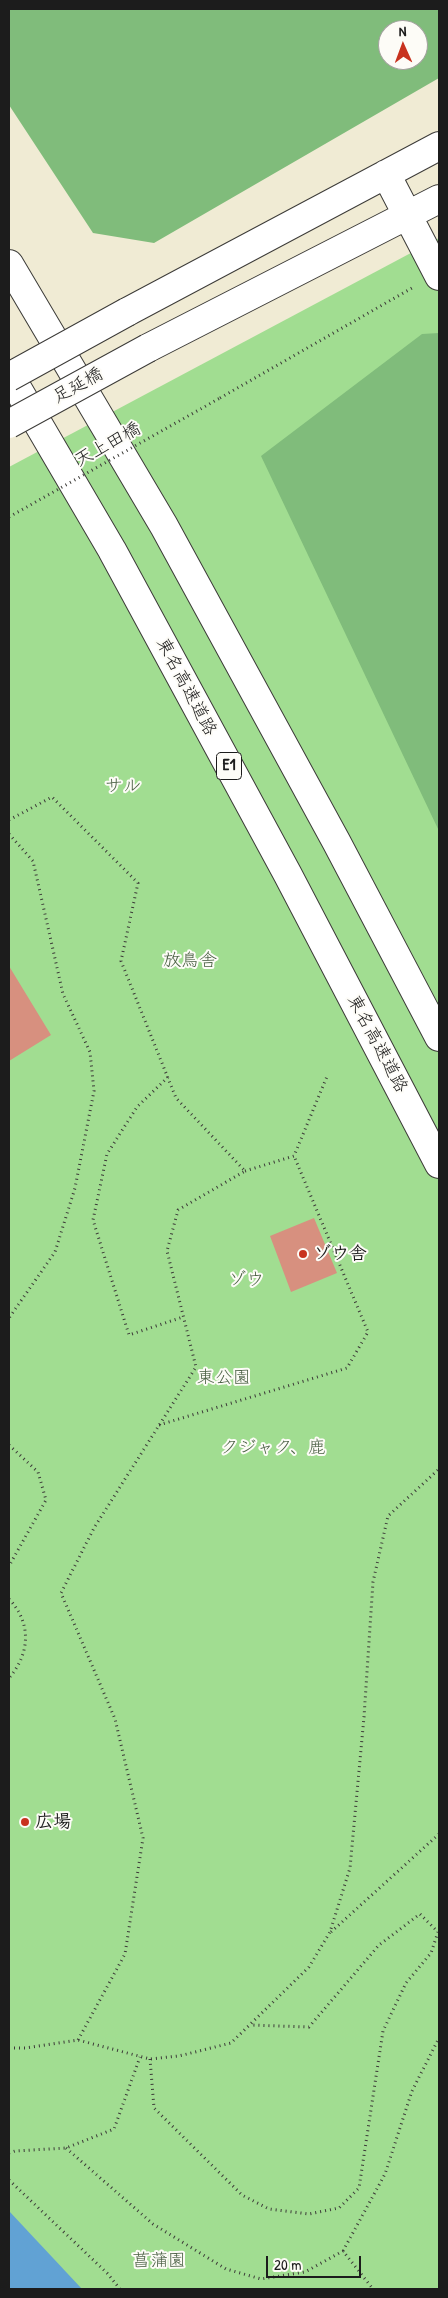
<!DOCTYPE html>
<meta charset="utf-8">
<style>
body{margin:0}
#map{position:relative;width:448px;height:2298px;overflow:hidden;background:#f0ebd4;font-family:"Patrick Hand",sans-serif}
canvas{display:block}
.frame{position:absolute;inset:0;border:10px solid #1c1c1c;pointer-events:none}
.north{position:absolute;left:378px;top:20px;width:50px;height:50px;box-sizing:border-box;background:#fdfcf7;border:1px solid #a3a29f;border-radius:50%;rotate:358deg;font-size:14px;font-weight:700;line-height:20px;text-align:center;color:#1c1c1c}
.north::after{content:'';display:block;margin:auto;width:18px;height:22px;background:#c8321e;clip-path:polygon(50% 0,100% 100%,50% 72%,0 100%)}
.scale{position:absolute;left:266px;top:2256px;width:95px;height:22px;box-sizing:border-box;border:2px solid #1c1c1c;border-top:0;padding-left:6px;font-size:15px;line-height:18px;white-space:nowrap;color:#1c1c1c;-webkit-text-stroke:4px #fdfcf7;paint-order:stroke}
</style>
<div id="map">
<canvas width="448" height="2298"></canvas>
<div class="frame"></div>
<div class="north">N</div>
<div class="scale">20 m</div>
</div>
<script>
const g = document.querySelector('canvas').getContext('2d');
g.lineJoin = 'round';
function paint(path, color) {
  g.fillStyle = color;
  g.fill(path, 'evenodd');
}
function trace(path, color, width, dash) {
  g.strokeStyle = color;
  g.lineWidth = width;
  g.lineCap = dash ? 'butt' : 'round';
  g.setLineDash(dash || []);
  g.stroke(path);
}
function drawText(font, color, halo, rows, align = 'center') {
  g.font = font + ' "Patrick Hand","Klee One",sans-serif';
  g.lineWidth = 4;
  g.setLineDash([]);
  g.textBaseline = 'middle';
  g.strokeStyle = halo;
  g.fillStyle = color;
  for (const [text, x, y, turn = 0] of rows) {
    g.save();
    g.translate(x, y);
    g.rotate((+turn || 0) * Math.PI / 180);
    g.textAlign = isNaN(turn) ? turn : align;
    if (halo) g.strokeText(text, 0, 0);
    g.fillText(text, 0, 0);
    g.restore();
  }
}
paint(new Path2D(`
 M439 238V2289H9V467Z`), '#a1dd91');
paint(new Path2D(`
 M9 9H439V78L154 243 93 233 9 105ZM388 30H418V60H388Z
 M439 333V831L261 456 422 334Z`), '#80bc7b');
paint(new Path2D(`
 M9 2211 82 2289H9Z`), '#61a2d4');
paint(new Path2D(`
 M9 966 51 1035 9 1061Z
 M314 1218 337 1273 291 1292 270 1236Z`), '#d7907f');
const minor = new Path2D(`
 M386 174 439 276
 M127 312 439 146
 M148 348 439 199`);
const highway = new Path2D(`
 M9 264 164 526 337 843 439 1037
 M9 374 112 550 288 875 439 1164`);
trace(minor, '#3c3b38', 30);
trace(highway, '#3c3b38', 30);
trace(new Path2D(`
 M220 398 412 288
 M9 820 52 797 138 883 121 961 176 1098 245 1171 178 1210 167 1251 196 1367 94 1528 61 1593 115 1719 143 1838 125 1954 78 2040
 M9 834 33 861 63 994 90 1052 94 1091 75 1188 55 1252 9 1318
 M168 1077 137 1107 107 1154 93 1220 129 1335 183 1317
 M245 1171 294 1156 328 1074
 M159 1425 347 1368 368 1332 294 1156
 M9 1445 38 1472 46 1500 9 1566
 M9 1599C32 1623 30 1654 9 1678
 M331 1932 439 1834
 M9 2048H25L78 2040 150 2059 179 2056 231 2043 309 1967 330 1932 350 1868 364 1717 373 1582 388 1516 439 1469
 M150 2059 154 2108 242 2195 269 2209 309 2214 339 2208 359 2188 383 2031 406 1983 431 1953 438 1932 420 1914 379 1945 309 2027 250 2025
 M66 2148 153 2224 226 2269 261 2279 305 2272 343 2251 373 2289
 M9 2153 15 2151 66 2148 114 2129 140 2057
 M9 2180 107 2273 120 2289
 M343 2251 385 2174 412 2091 439 2038`), '#3c3b38', 3, [1, 4]);
trace(minor, '#fff', 28);
trace(highway, '#fff', 28);
const minorBridge = new Path2D(`
 M9 377 127 312
 M9 424 148 348`);
trace(minorBridge, '#3c3b38', 30, []);
trace(new Path2D(`
 M9 517 220 398`), '#3c3b38', 3, [1, 4]);
trace(minorBridge, '#fff', 28);
for (const [x, y, r, color] of [
 [303,1254,5,"#c8321e"],
 [25,1822,5,"#c8321e"]
]) {
  const dot = new Path2D();
  dot.arc(x, y, r, 0, 2 * Math.PI);
  g.fillStyle = color;
  g.fill(dot);
  trace(dot, '#fdfcf7', 2);
}
for (const [x, y, w] of [
 [229,766,25]
]) {
  const box = new Path2D();
  box.roundRect(x - w / 2, y - 13.5, w, 27, 4);
  g.fillStyle = '#fdfcf7';
  g.fill(box);
  trace(box, '#1c1c1c', 1);
}
drawText('bold 16px', '#1c1c1c', null, [
 ["E1",229,766]
]);
drawText('18px', '#1c1c1c', '#fdfcf7', [
 ["足延橋",78,386,-29],
 ["天上田橋",108,445,-29],
 ["東名高速道路",186,687,62],
 ["東名高速道路",377,1044,62]
]);
drawText('18px', '#4b6045', '#fdfcf7', [
 ["サル",123,786],
 ["放鳥舎",190,961],
 ["ゾウ",246,1280],
 ["東公園",224,1378],
 ["クジャク、鹿",273,1448],
 ["菖蒲園",159,2261]
]);
drawText('bold 18px', '#1c1c1c', '#fdfcf7', [
 ["ゾウ舎",313,1254],
 ["広場",35,1822]
], 'left');
</script>
